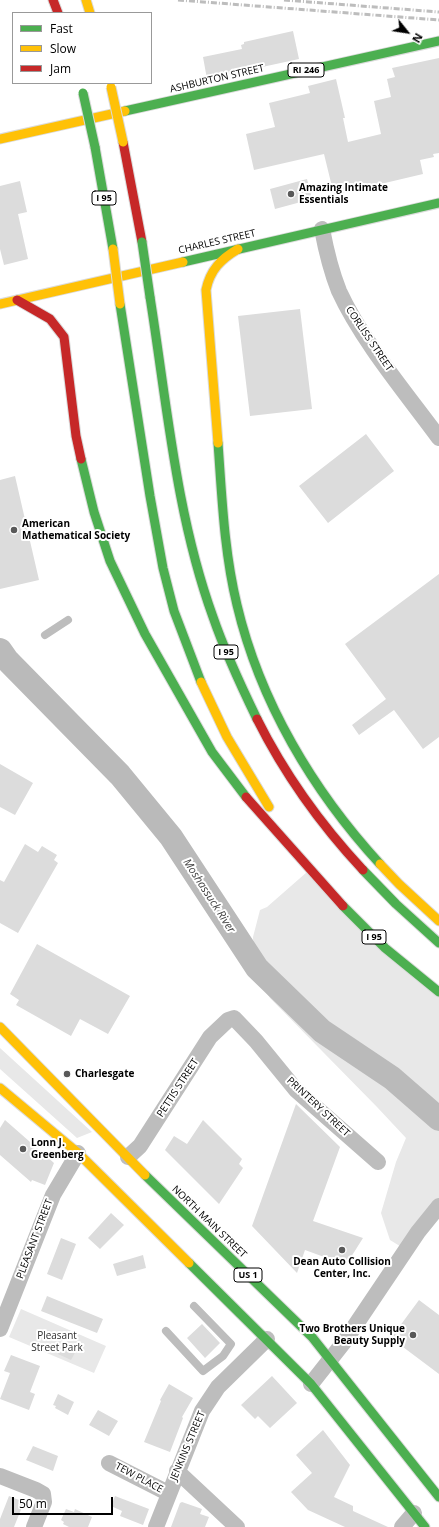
<!DOCTYPE html>
<style>
body{margin:0}
#map{position:relative;width:439px;height:1527px;overflow:hidden;background:#fff;font-family:"Open Sans",sans-serif}
canvas{display:block}
.legend{position:absolute;left:12px;top:12px;width:140px;height:72px;box-sizing:border-box;background:#fff;border:1px solid #999;margin:0;padding:5px 7px;list-style:none;font-size:12px;color:#000}
.legend li{display:flex;align-items:center;gap:8px;height:20px}
.legend b{width:20px;border:1px solid #999}
.north{position:absolute;left:387px;top:12px;width:40px;height:40px;-webkit-text-stroke:3px #fff;paint-order:stroke;rotate:120deg;font-size:11px;font-weight:700;line-height:16px;text-align:center;color:#000}
.north::after{content:'';display:block;margin:auto;width:14px;height:18px;background:#000;clip-path:polygon(50% 0,100% 100%,50% 72%,0 100%)}
.scale{position:absolute;left:12px;top:1497px;width:101px;height:18px;box-sizing:border-box;border:2px solid #000;border-top:0;padding-left:5px;font-size:12px;line-height:14px;white-space:nowrap;color:#000;-webkit-text-stroke:3px #fff;paint-order:stroke}
</style>
<div id="map">
<canvas width="439" height="1527"></canvas>
<ul class="legend">
<li><b style="height:5px;background:#4caf50"></b>Fast</li>
<li><b style="height:5px;background:#ffc107"></b>Slow</li>
<li><b style="height:5px;background:#c62828"></b>Jam</li>
</ul>
<div class="north">N</div>
<div class="scale">50 m</div>
</div>
<script>
const g = document.querySelector('canvas').getContext('2d');
g.lineJoin = 'round';
function paint(path, color) {
  g.fillStyle = color;
  g.fill(path, 'evenodd');
}
function trace(path, color, width, dash) {
  g.strokeStyle = color;
  g.lineWidth = width;
  g.lineCap = dash ? 'butt' : 'round';
  g.setLineDash(dash || []);
  g.stroke(path);
}
function drawText(font, color, halo, rows, align = 'center') {
  g.font = font + ' "Open Sans",sans-serif';
  g.lineWidth = 4;
  g.setLineDash([]);
  g.textBaseline = 'middle';
  g.strokeStyle = halo;
  g.fillStyle = color;
  for (const [text, x, y, turn = 0] of rows) {
    g.save();
    g.translate(x, y);
    g.rotate((+turn || 0) * Math.PI / 180);
    g.textAlign = isNaN(turn) ? turn : align;
    if (halo) g.strokeText(text, 0, 0);
    g.fillText(text, 0, 0);
    g.restore();
  }
}
paint(new Path2D(`
 M307 872 439 995V1199L403 1248 390 1240 381 1213 396 1162 406 1138 377 1107 270 998 255 977 253 937 260 910 267 907Z
 M0 1048 92 1132 77 1138 0 1069Z
 M21 1309 106 1346 94 1373 9 1337Z`), '#e8e8e8');
trace(new Path2D(`
 M0 650 7 660 120 775 171 837 257 968 322 1031 392 1078 439 1119`), '#bababa', 24);
paint(new Path2D(`
 M293 31 299 59 207 79 203 57 242 49 241 45 244 44V42Z
 M439 58V153L433 154 434 157 420 160 423 174 334 195 324 154 254 170 246 134 275 127 269 103 310 93 308 86 336 79 345 118H343L348 142 381 134 374 101 391 97 387 79 395 77 392 68Z
 M307 179 312 199 275 209 270 189Z
 M20 181 27 212 18 214 28 259 4 265 0 249V186Z
 M300 309 312 409 250 416 238 316Z
 M366 434 394 471 328 523 299 486Z
 M15 476 39 580 0 589V480Z
 M439 574V737L423 749 394 710 359 735 352 725 386 699 345 644Z
 M0 764 33 783 15 815 0 807Z
 M25 844 38 852 42 846 57 855 54 860 58 863 18 933 0 923V880L4 882Z
 M37 944 130 996 108 1034 80 1019 71 1036 16 1005 19 1000 10 994Z
 M296 1104 340 1147 313 1221 363 1238 346 1265 305 1250 297 1273 252 1226Z
 M5 1120 54 1163 45 1185 32 1180 31 1182 0 1155V1128Z
 M203 1120 242 1159 239 1164 243 1168 219 1204 165 1150 174 1136 187 1144Z
 M111 1213 124 1225 100 1249 88 1238Z
 M61 1238 76 1244 62 1280 47 1274Z
 M143 1255 146 1268 117 1276 113 1264Z
 M47 1296 103 1319 97 1333 41 1311Z
 M419 1300 439 1315V1374L391 1338Z
 M202 1324 220 1343 205 1358 187 1338Z
 M63 1343 77 1349 71 1360 58 1354Z
 M11 1355 40 1366 30 1392 35 1394 29 1410 0 1399 10 1373 4 1371Z
 M272 1376 297 1403 270 1428 258 1416 255 1419 241 1405Z
 M169 1384 193 1398 182 1417 183 1418 170 1452 144 1442 161 1401 160 1400Z
 M58 1394 74 1402 68 1415 55 1408 56 1406 53 1405Z
 M98 1410 118 1421 109 1436 89 1425Z
 M323 1430 350 1465 334 1497 353 1506V1511L388 1527H345L308 1510 291 1492 312 1473 296 1455Z
 M33 1446 58 1456 53 1471 26 1460Z
 M9 1496 24 1502 14 1527H0V1519Z
 M115 1496 149 1509 143 1525 120 1516 122 1511 111 1506Z
 M182 1502 202 1509 200 1514 209 1517 205 1527H171L180 1503Z
 M66 1509 74 1512 75 1509 92 1517 88 1527H69L63 1524 64 1522 61 1520Z`), '#dcdcdc');
const fast = new Path2D(`
 M125 111 439 41
 M95 147 113 249
 M183 262 439 203
 M150 297C167 404 176 515 213 617 225 652 241 686 257 719
 M120 304 150 496 163 568 174 611 201 682
 M218 443C222 497 224 552 237 605 260 702 313 791 380 864
 M81 459 94 512 110 561 145 634 212 752 246 797
 M363 870 396 904 439 943
 M343 906 385 948 439 992
 M145 1175 312 1337 439 1497
 M189 1263 311 1384 425 1527`);
const slow = new Path2D(`
 M86 0 90 13
 M0 139 125 111
 M0 304 183 262
 M218 443 206 290C210 270 221 259 238 249
 M201 682 227 737 269 807
 M380 864 399 884 439 921
 M0 1027 145 1175
 M0 1088 78 1153 189 1263`);
const jam = new Path2D(`
 M53 0 58 13
 M123 142 142 242
 M17 300 50 319 64 337 76 436 81 459
 M257 719C284 773 322 826 363 870
 M246 797 343 906`);
trace(fast, '#dbdbdb', 11);
trace(slow, '#dbdbdb', 11);
trace(jam, '#dbdbdb', 11);
trace(new Path2D(`
 M45 635 68 620
 M166 1331 203 1371 223 1356 231 1344 194 1306`), '#bdbdbd', 8);
trace(new Path2D(`
 M322 229C326 250 331 271 339 291 362 341 406 393 439 438
 M128 1157 140 1146 210 1037 228 1020 234 1018 256 1041 296 1090 378 1162
 M0 1329 53 1195 78 1153
 M311 1384 344 1342 418 1232 439 1206
 M109 1463 168 1493
 M177 1471 237 1527
 M0 1476 36 1490 43 1494 44 1502 34 1527
 M156 1527 202 1411 218 1387 267 1339
 M402 1527 414 1513`), '#bdbdbd', 16);
trace(fast, '#4caf50', 9);
trace(slow, '#ffc107', 9);
trace(jam, '#c62828', 9);
trace(new Path2D(`
 M178 0 439 20
 M284 0 439 12`), '#bdbdbd', 3, [6, 2, 1, 2]);
const fastBridge = new Path2D(`
 M83 93 95 147
 M142 242 150 297`);
const slowBridge = new Path2D(`
 M111 87 123 142
 M113 249 120 304`);
trace(fastBridge, '#dbdbdb', 11, []);
trace(slowBridge, '#dbdbdb', 11, []);
trace(fastBridge, '#4caf50', 9);
trace(slowBridge, '#ffc107', 9);
for (const [x, y, r, color] of [
 [291,194,4,"#595959"],
 [14,530,4,"#595959"],
 [67,1074,4,"#595959"],
 [23,1149,4,"#595959"],
 [342,1250,4,"#595959"],
 [413,1335,4,"#595959"]
]) {
  const dot = new Path2D();
  dot.arc(x, y, r, 0, 2 * Math.PI);
  g.fillStyle = color;
  g.fill(dot);
  trace(dot, '#fff', 1.5);
}
for (const [x, y, w] of [
 [306,70,36],
 [104,198,24],
 [226,652,24],
 [374,937,24],
 [248,1275,28]
]) {
  const box = new Path2D();
  box.roundRect(x - w / 2, y - 7, w, 14, 3);
  g.fillStyle = '#fff';
  g.fill(box);
  trace(box, '#000', 1);
}
drawText('bold 9px', '#000', null, [
 ["RI 246",306,70],
 ["I 95",104,198],
 ["I 95",226,652],
 ["I 95",374,937],
 ["US 1",248,1275]
]);
drawText('10px', '#000', '#fff', [
 ["ASHBURTON STREET",217,79,-13],
 ["CHARLES STREET",217,242,-13],
 ["CORLISS STREET",369,339,56],
 ["PETTIS STREET",178,1088,-57],
 ["PRINTERY STREET",318,1107,43],
 ["NORTH MAIN STREET",209,1222,44],
 ["PLEASANT STREET",35,1239,-69],
 ["JENKINS STREET",188,1446,-67],
 ["TEW PLACE",139,1478,28]
]);
drawText('bold 10px', '#000', '#fff', [
 ["Amazing Intimate",299,188],
 ["Essentials",299,200],
 ["American",22,524],
 ["Mathematical Society",22,536],
 ["Charlesgate",75,1074],
 ["Lonn J.",31,1143],
 ["Greenberg",31,1155],
 ["Dean Auto Collision",342,1262,"center"],
 ["Center, Inc.",342,1274,"center"],
 ["Two Brothers Unique",405,1329,"right"],
 ["Beauty Supply",405,1341,"right"]
], 'left');
drawText('10px', '#2d2d2d', '#fff', [
 ["Pleasant",57,1336],
 ["Street Park",57,1348]
]);
drawText('italic 11px', '#3e3e3e', '#fff', [
 ["Moshassuck River",209,896,57]
]);
</script>
